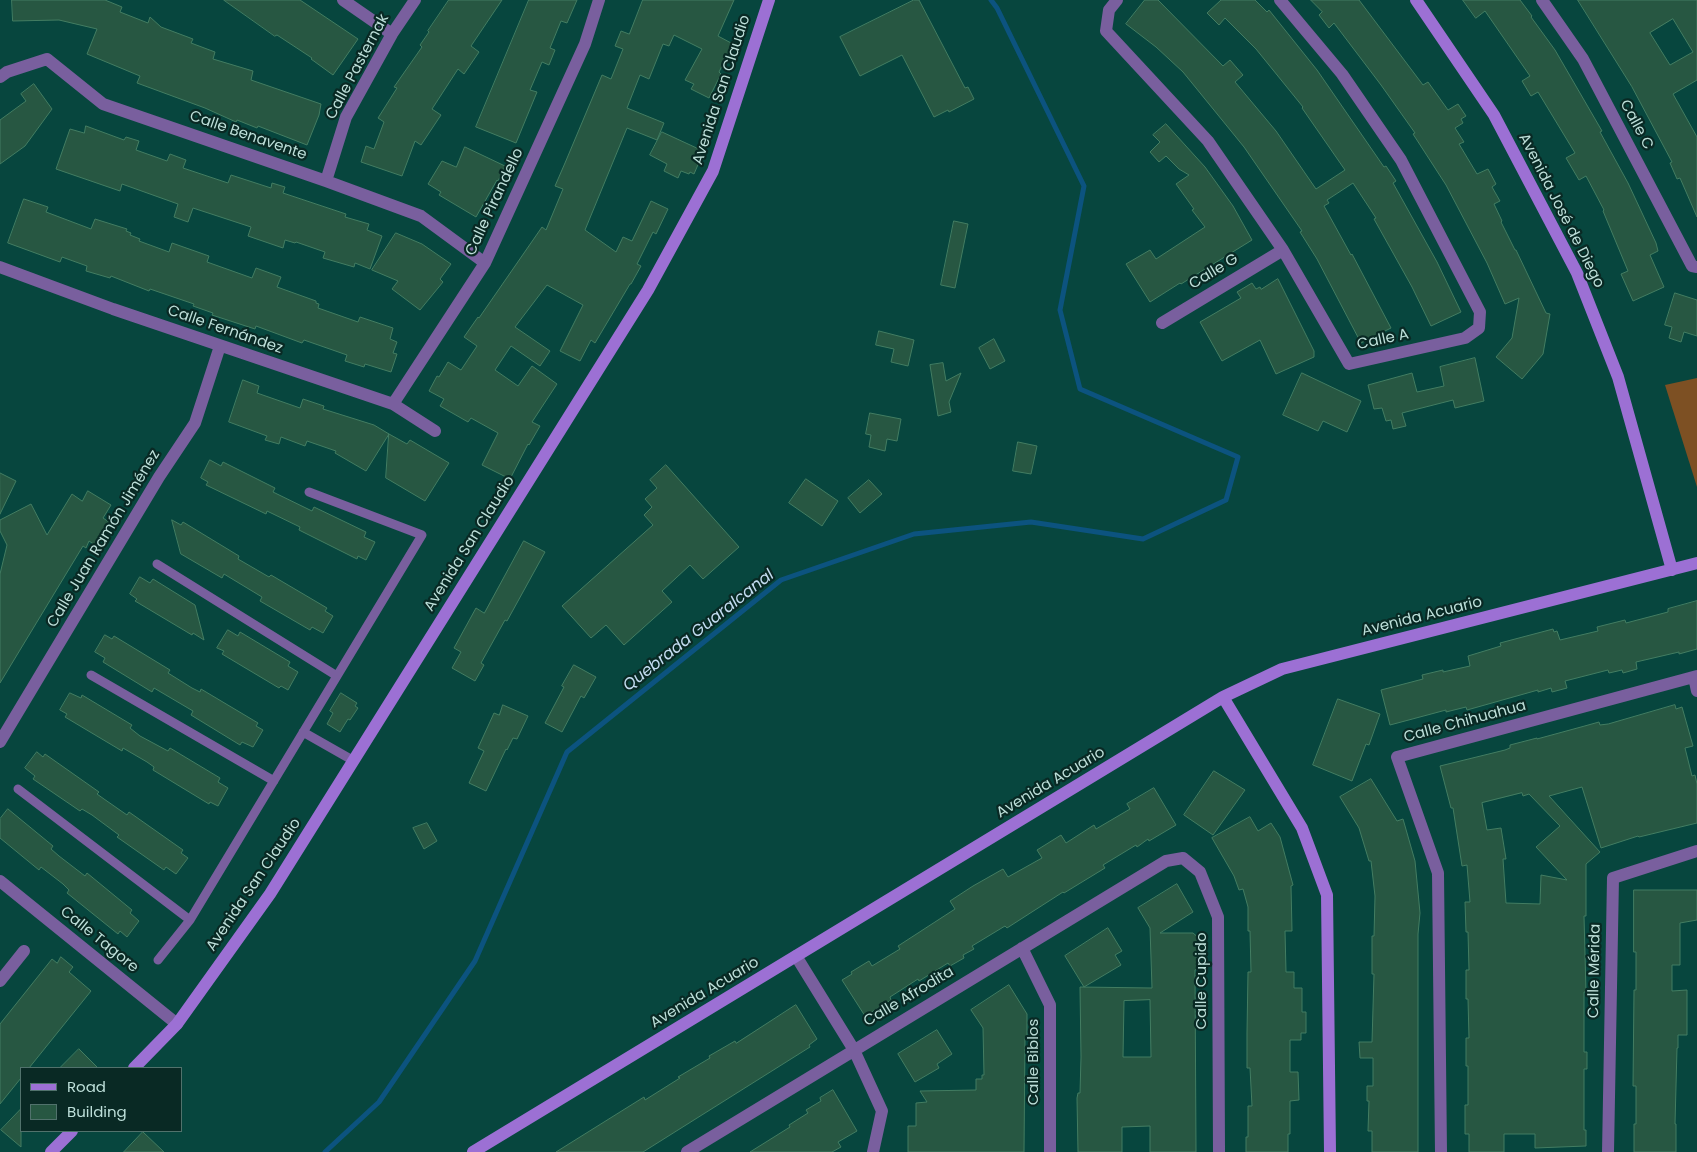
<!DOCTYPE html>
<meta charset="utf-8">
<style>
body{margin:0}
#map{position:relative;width:1697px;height:1152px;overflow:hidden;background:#07463e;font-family:Poppins,sans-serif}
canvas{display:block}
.legend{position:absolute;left:20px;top:1067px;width:162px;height:65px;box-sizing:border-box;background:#092924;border:1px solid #51726c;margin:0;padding:6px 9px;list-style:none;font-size:15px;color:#bddfd9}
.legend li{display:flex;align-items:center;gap:10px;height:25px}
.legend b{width:25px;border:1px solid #51726c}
</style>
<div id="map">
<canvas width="1697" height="1152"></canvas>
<ul class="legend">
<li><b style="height:6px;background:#9c70d4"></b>Road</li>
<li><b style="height:14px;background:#275742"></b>Building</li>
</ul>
</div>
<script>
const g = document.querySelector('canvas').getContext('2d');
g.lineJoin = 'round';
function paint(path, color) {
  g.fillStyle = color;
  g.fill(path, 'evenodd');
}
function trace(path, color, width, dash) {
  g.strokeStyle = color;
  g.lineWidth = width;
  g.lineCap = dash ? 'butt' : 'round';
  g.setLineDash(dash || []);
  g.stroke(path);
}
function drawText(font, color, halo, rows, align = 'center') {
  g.font = font + ' Poppins,sans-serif';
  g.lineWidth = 4.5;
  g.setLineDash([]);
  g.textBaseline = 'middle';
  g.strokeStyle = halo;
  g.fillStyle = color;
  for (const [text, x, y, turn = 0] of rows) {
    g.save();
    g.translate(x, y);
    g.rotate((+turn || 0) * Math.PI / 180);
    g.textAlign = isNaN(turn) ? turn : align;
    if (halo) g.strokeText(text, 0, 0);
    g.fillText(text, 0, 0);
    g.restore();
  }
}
paint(new Path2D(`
 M1697 378V487L1665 385Z`), '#7d5023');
trace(new Path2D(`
 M325 1152 379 1102 475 961 567 752 781 580 914 534 1031 522 1143 539 1226 500 1238 457 1080 389 1060 310 1084 186 997 8 991 0`), '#0c537f', 5);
const building = new Path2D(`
 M12 0H105L122 7 120 12 148 23 150 17 161 27 193 39 191 43 215 52 213 59 253 71 251 80 321 104 319 115 307 145 258 126 257 128 237 120 236 122 205 108 137 83 140 76 87 54 97 29 59 20 13 21Z
 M224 0H300L358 39 333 75 311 59 312 58 277 35 275 36Z
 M449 0H502L471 46 479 52 464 74 458 69 432 109 441 115 421 145 415 141 402 176 361 162 366 146 374 149 384 122 378 118 397 88 394 87 422 47 420 45 429 32 428 31Z
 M529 0H577L567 23 561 21 550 48 555 50 549 65 542 62 530 90 537 92 516 143 476 127Z
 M643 0H734L718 36 733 44 719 72 721 74 709 98 691 89 694 84 685 80 702 49 674 35 669 46 663 44 649 79 640 75 627 108 664 123 657 140 627 128 585 230 616 252 623 237 632 241 651 201 668 209 656 234 653 232 637 264 641 266 631 284H630L595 343 591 340 580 361 560 351 583 305 547 285 515 327 550 351 540 366 511 346 495 370 518 386 532 366 557 384 532 422 540 426 529 445 528 444 510 479 482 465 498 433 471 418 468 422 440 406 444 399 429 391 437 376 439 377 448 362 461 370 477 346 464 337 478 317 479 318 542 227 546 230 563 189 555 186 565 163 602 75 611 79 623 49 615 46 621 31 629 34Z
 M914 0H919L965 88 968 87 974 99 949 112 948 110 934 117 902 55 860 76 840 37Z
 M1145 0H1158L1223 66 1230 60 1243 75 1235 82 1276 131 1316 189 1345 170 1302 108 1303 107 1256 49 1225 18 1219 25 1207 13 1221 0H1255L1267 12 1269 10 1317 70 1384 167 1386 166 1396 181 1393 183 1437 262 1461 312 1431 326 1412 287 1374 219 1376 218 1353 183 1327 200 1329 203 1324 206 1351 255 1352 254 1391 328 1361 343 1317 259 1300 232 1302 231 1244 147 1183 72 1156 47 1126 24Z
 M1311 0H1359L1423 85 1428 82 1448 110 1458 104 1466 116 1461 119 1463 123 1455 128 1464 142 1459 144 1477 174 1488 169 1496 184 1492 187 1500 201 1494 204 1502 221 1501 222 1515 250H1516L1546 313 1550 314 1543 354 1522 379 1496 357 1512 338 1519 298 1505 304 1487 263 1446 185 1413 134 1415 133 1381 85 1334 23 1329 28 1319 15 1322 12Z
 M1463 0H1520L1532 16 1531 17 1555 50 1602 131 1600 132 1628 183 1656 243 1658 251 1650 255 1664 287 1633 301 1621 274 1628 271 1603 211 1604 210 1586 176 1579 180 1566 158 1575 153 1538 92 1531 96 1522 81 1530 76 1485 11 1476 18Z
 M1578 0H1697V80L1673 94 1697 137V217L1680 178 1677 179 1670 163 1672 162 1632 87ZM1673 19 1693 52 1670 65 1650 33Z
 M34 84 52 109 25 146 0 164V120L26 101 21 94Z
 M1166 124 1205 167 1233 206 1252 240 1181 284 1180 283 1150 302 1126 264 1150 250 1156 259 1205 227 1192 210 1194 209 1176 184 1189 175 1179 169 1166 156 1159 162 1150 152 1160 142 1153 135Z
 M86 126 124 140 126 137 139 141 136 150 167 161 170 154 186 160 183 168 228 183 231 175 271 188 272 183 285 187 283 193 346 214 345 217 369 224 367 230 382 236 370 269 355 263 354 267 323 258 325 252 296 242 295 243 285 240 283 248 248 236 251 227 193 208 188 222 174 217 178 204 122 184 120 191 56 169 70 129 84 133Z
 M662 132 701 150 697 158 700 160 694 174 690 172 689 174 681 171 678 178 664 171 667 164 650 155Z
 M465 147 505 166 498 181 497 180 476 217 439 195 441 192 428 184 442 161 456 167Z
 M24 199 48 207 46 212 91 229 95 219 127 229 126 231 131 233 130 235 140 239 139 241 169 252 172 243 209 256 207 262 252 278 256 268 281 277 277 287 316 301V303L319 304 318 308 358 322 360 317 393 328 390 339 397 342 393 353 397 354 391 372 365 364 364 367 345 361 347 355 304 340 302 343 256 326 255 329 212 315 213 313 193 306 194 304 150 289 149 291 111 276 110 278 86 271 87 266 62 257 60 262 8 243Z
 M954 221 968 224 955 288 941 285Z
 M396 233 422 244 451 264 440 279 443 282 420 310 392 289 398 281 372 270Z
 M1278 279 1314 351V357L1276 374 1260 340 1222 361 1200 322 1241 298 1237 292 1252 283 1256 289 1260 287 1261 289Z
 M1675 293 1697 300V336L1684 332 1681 342 1669 338 1672 327 1665 325Z
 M879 331 914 340 908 366 891 362 894 349 876 345Z
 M994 339 1005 361 990 369 979 348Z
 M1475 358 1484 401 1455 408 1453 400 1402 413 1406 426 1393 429 1391 420 1386 421 1382 408 1374 409 1368 385 1412 373 1417 392 1444 386 1440 367Z
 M943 363 946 381 961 373 949 402 951 412 938 416 930 365Z
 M1302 373 1361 401 1347 432 1323 421 1318 431 1283 415Z
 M243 380 259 386 257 393 300 408 303 399 324 406 323 409 374 425 389 434 366 471 335 453 336 451 307 441 305 446 281 437 279 444 265 440 267 436 229 422Z
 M870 413 901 419 897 441 887 439 885 451 869 447 871 435 866 434Z
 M389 434 407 444 410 440 449 463 425 501 386 478Z
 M1018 442 1037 446 1031 474 1013 471Z
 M210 460 221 466 223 462 275 488 273 492 312 511 314 507 366 532 364 537 375 542 366 560 358 556 357 559 299 530 300 527 267 511 266 514 206 485 208 482 201 478Z
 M666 465 739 547 703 579 690 565 662 591 672 602 624 645 606 625 591 638 562 606 653 525 644 515 652 507 645 499 657 488 650 480Z
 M0 473 16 481 0 514Z
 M806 479 838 501 822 526 789 503Z
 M869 480 882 494 860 513 848 498Z
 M88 491 111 505 103 518 109 522 95 545 89 541 86 548 83 546 0 683V574L7 545 0 531V520L31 504 47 535 72 494 82 501Z
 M172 520 181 525 183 522 239 556 238 559 269 577 271 575 327 608 325 611 333 616 323 633 312 627 310 630 260 601 262 597 224 574 222 578 181 554Z
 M524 541 545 552 507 621 505 620 481 663 484 665 475 681 452 668 461 652 454 648 476 608 484 613Z
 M140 577 150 583 153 579 195 605 204 640 193 633 192 635 135 601 137 599 130 594Z
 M1697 601V649L1679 654V652L1636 662 1637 669 1623 673 1622 670 1609 673 1608 670 1565 681 1567 688 1552 692 1551 688 1538 692V690L1467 710 1466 707 1446 712V710L1390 725 1381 690 1423 679 1422 675 1443 670V672L1470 666 1468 656 1501 646 1500 643 1553 629 1554 632 1557 631 1560 640 1598 631 1597 627 1625 620 1626 623 1668 612V609Z
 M228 630 238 636 240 632 290 662 288 666 298 672 288 690 281 686 279 688 222 654 224 651 217 648Z
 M105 635 112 639 114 636 170 670 168 673 192 688 200 692 201 689 258 723 256 726 263 730 253 747 242 742 240 745 191 715 193 711 154 688 152 692 103 662 105 658 95 652Z
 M574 665 596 677 584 698 581 696 562 732 545 723 564 687 562 686Z
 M70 693 81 698 82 695 132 725 130 728 140 736 168 751 170 748 220 778 218 782 228 788 218 806 210 802 209 804 153 770 154 767 147 762 123 748 122 751 65 717 67 714 60 710Z
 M341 693 357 703 355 706 358 708 350 720 348 719 340 732 327 724 333 713 330 711Z
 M1338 699 1380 714 1369 745 1366 744 1352 781 1313 765Z
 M503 705 528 716 517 739 513 738 507 750 506 749 486 791 469 783 484 751 478 748 494 713 499 715Z
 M1675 705 1676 709 1682 707 1693 746 1685 748 1692 776 1695 775 1697 784V823L1639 837 1638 836 1601 848 1582 787 1549 796 1600 852 1586 864V916H1584L1586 992H1584V1052H1587V1069H1584V1130H1586V1146L1535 1148V1134H1504V1152H1469V1134H1465V1105H1468V1066H1466V1038H1469L1468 999H1466V970H1469L1468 932H1466L1465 902H1470L1467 865 1462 866 1453 808H1451L1440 766 1505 750 1510 748V745L1537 738V739L1581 727 1599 722 1600 725 1608 724ZM1522 793 1523 796 1529 794 1560 826 1536 847 1567 880 1541 875 1540 904 1506 903 1503 859H1506L1501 828 1487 830 1482 803Z
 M37 752 43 757 45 754 99 792 97 794 104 799 127 815 129 812 183 850 181 853 188 858 176 874 166 867 164 870 117 837 119 835 92 815 82 809 80 811 33 779 35 776 25 768Z
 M1214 771 1245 790 1213 835 1184 815Z
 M1371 779 1397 821 1403 819 1415 861 1420 913 1418 934V1152H1372V1131H1368L1369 1101H1367V1086H1373V1058H1360L1359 1042H1372L1374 974H1372V936H1374L1375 896 1371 861H1369L1359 828 1340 797Z
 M1154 788 1176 825 1149 841 1148 839 1137 847 1136 845 1103 865 1105 868 1064 893 1063 892 1007 928 1005 926 972 946 974 949 963 955 964 958 950 966 948 963 919 981 918 979 890 997 891 1000 865 1016 842 980 852 974 851 972 869 961 872 966 900 949 898 946 955 909 950 901 973 886 1003 869 1008 877 1042 858 1037 850 1061 835 1066 843 1094 825 1096 829 1130 809 1127 804Z
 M8 809 53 846 51 849 59 856 85 876 87 873 132 910 130 913 139 921 127 937 120 931 118 934 67 893 69 890 63 884 41 867 39 870 0 838V819Z
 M1250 817 1258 831 1271 823 1280 837 1293 885 1291 886 1292 931H1285L1286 972H1294V988H1302V1012H1306V1033H1301V1040H1290V1072H1298L1299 1100 1290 1101V1134H1288V1152H1246V1137H1248V1106H1252L1250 1068H1247V1033L1248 972H1251L1250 931H1248V907L1243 889 1239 890 1234 876 1212 838Z
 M427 823 437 841 424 849 413 828Z
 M1177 884 1193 912 1160 933H1193L1200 939V949L1197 952V969L1195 970 1196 1152H1150V1126L1122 1127V1152H1078L1077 1098 1078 1093H1080L1081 1057 1080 987 1152 988 1150 928 1138 908ZM1150 1000 1151 1057H1123L1124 1001Z
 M1634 890H1697V920L1680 923V965H1672V991L1687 990V1035H1678V1048H1677L1675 1124H1676V1152H1634V1124H1636V1086H1633L1634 990H1636V952H1634Z
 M1108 928 1122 951 1115 955 1121 965 1084 987 1065 956Z
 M61 957 73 967 69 972 91 991 29 1068H21V1078L0 1104V1024L52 959 57 963Z
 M1009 985 1027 1014V1037H1025L1024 1152H908V1126H916V1103L927 1102 920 1091 976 1090V1079H982V1075H984L983 1028 971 1010Z
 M796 1005 817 1039 809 1045 810 1047 643 1152H556L644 1097 645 1100 680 1078 678 1077 710 1058 709 1056 735 1041 736 1043Z
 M937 1030 952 1054 937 1064 939 1068 915 1082 898 1054Z
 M79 1049 98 1068H60Z
 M833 1090 857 1131 838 1142 841 1147 832 1152H750L790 1127 789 1125 808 1113 806 1110 821 1101 820 1098Z
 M21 1109V1147L1 1130Z
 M143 1132 164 1152H124Z`);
paint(building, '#275742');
trace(building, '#437d62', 1);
trace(new Path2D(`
 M157 564 337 676
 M91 675 274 781
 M303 732 354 761
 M18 789 190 920 158 960
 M190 920 422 535 309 492`), '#795f9e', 9);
trace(new Path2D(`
 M343 0 392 34
 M1117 0 1109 10 1106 31 1208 141 1283 250 1349 364 1465 338 1479 328 1480 312 1401 160 1342 74 1280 0
 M1542 0 1583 59 1692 266 1697 267
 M0 77 7 72 47 59 103 104 326 181 421 216 485 263
 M326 181 346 117 392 34 415 0
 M0 267 113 309 393 404 435 431
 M1162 323 1283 250
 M393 404 485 263 585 44 599 0
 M1694 677 1697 691
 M0 742 159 477 195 423 220 346
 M0 881 177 1024
 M1022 948 1050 1005V1152
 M796 956 854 1050 882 1111 873 1152
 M0 981 24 951
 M687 1152 1166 861 1183 858 1200 872 1218 917 1219 1152
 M1441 1152 1438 873 1397 757 1697 676
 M1608 1152 1613 878 1697 851`), '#795f9e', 12);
trace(new Path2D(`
 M1416 0 1494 115 1577 273 1618 377 1672 570
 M1223 697 1302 828 1327 895 1330 1152
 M134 1068 177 1024 270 894 648 290 713 171 769 0
 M51 1152 72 1131
 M473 1152 1223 697 1282 669 1697 563`), '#9c70d4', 12);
drawText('15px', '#bddfd9', '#092924', [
 ["Calle Pasternak",358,67,-62],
 ["Avenida San Claudio",722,90,-72],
 ["Calle C",1636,125,62],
 ["Calle Benavente",248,136,19],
 ["Calle Pirandello",495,202,-65],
 ["Avenida José de Diego",1561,211,63],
 ["Calle G",1214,272,-31],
 ["Calle Fernández",225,330,19],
 ["Calle A",1383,340,-12],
 ["Calle Juan Ramón Jiménez",104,539,-59],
 ["Avenida San Claudio",470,544,-58],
 ["Avenida Acuario",1422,617,-14],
 ["Calle Chihuahua",1465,722,-15],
 ["Avenida Acuario",1051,783,-31],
 ["Avenida San Claudio",254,885,-56],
 ["Calle Tagore",99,940,39],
 ["Calle Mérida",1595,971,-89],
 ["Calle Cupido",1202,981,-90],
 ["Avenida Acuario",705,993,-31],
 ["Calle Afrodita",909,997,-31],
 ["Calle Biblos",1034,1062,-90]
]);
drawText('italic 16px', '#c3dcf0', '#092924', [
 ["Quebrada Guaralcanal",699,631,-38]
]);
</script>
